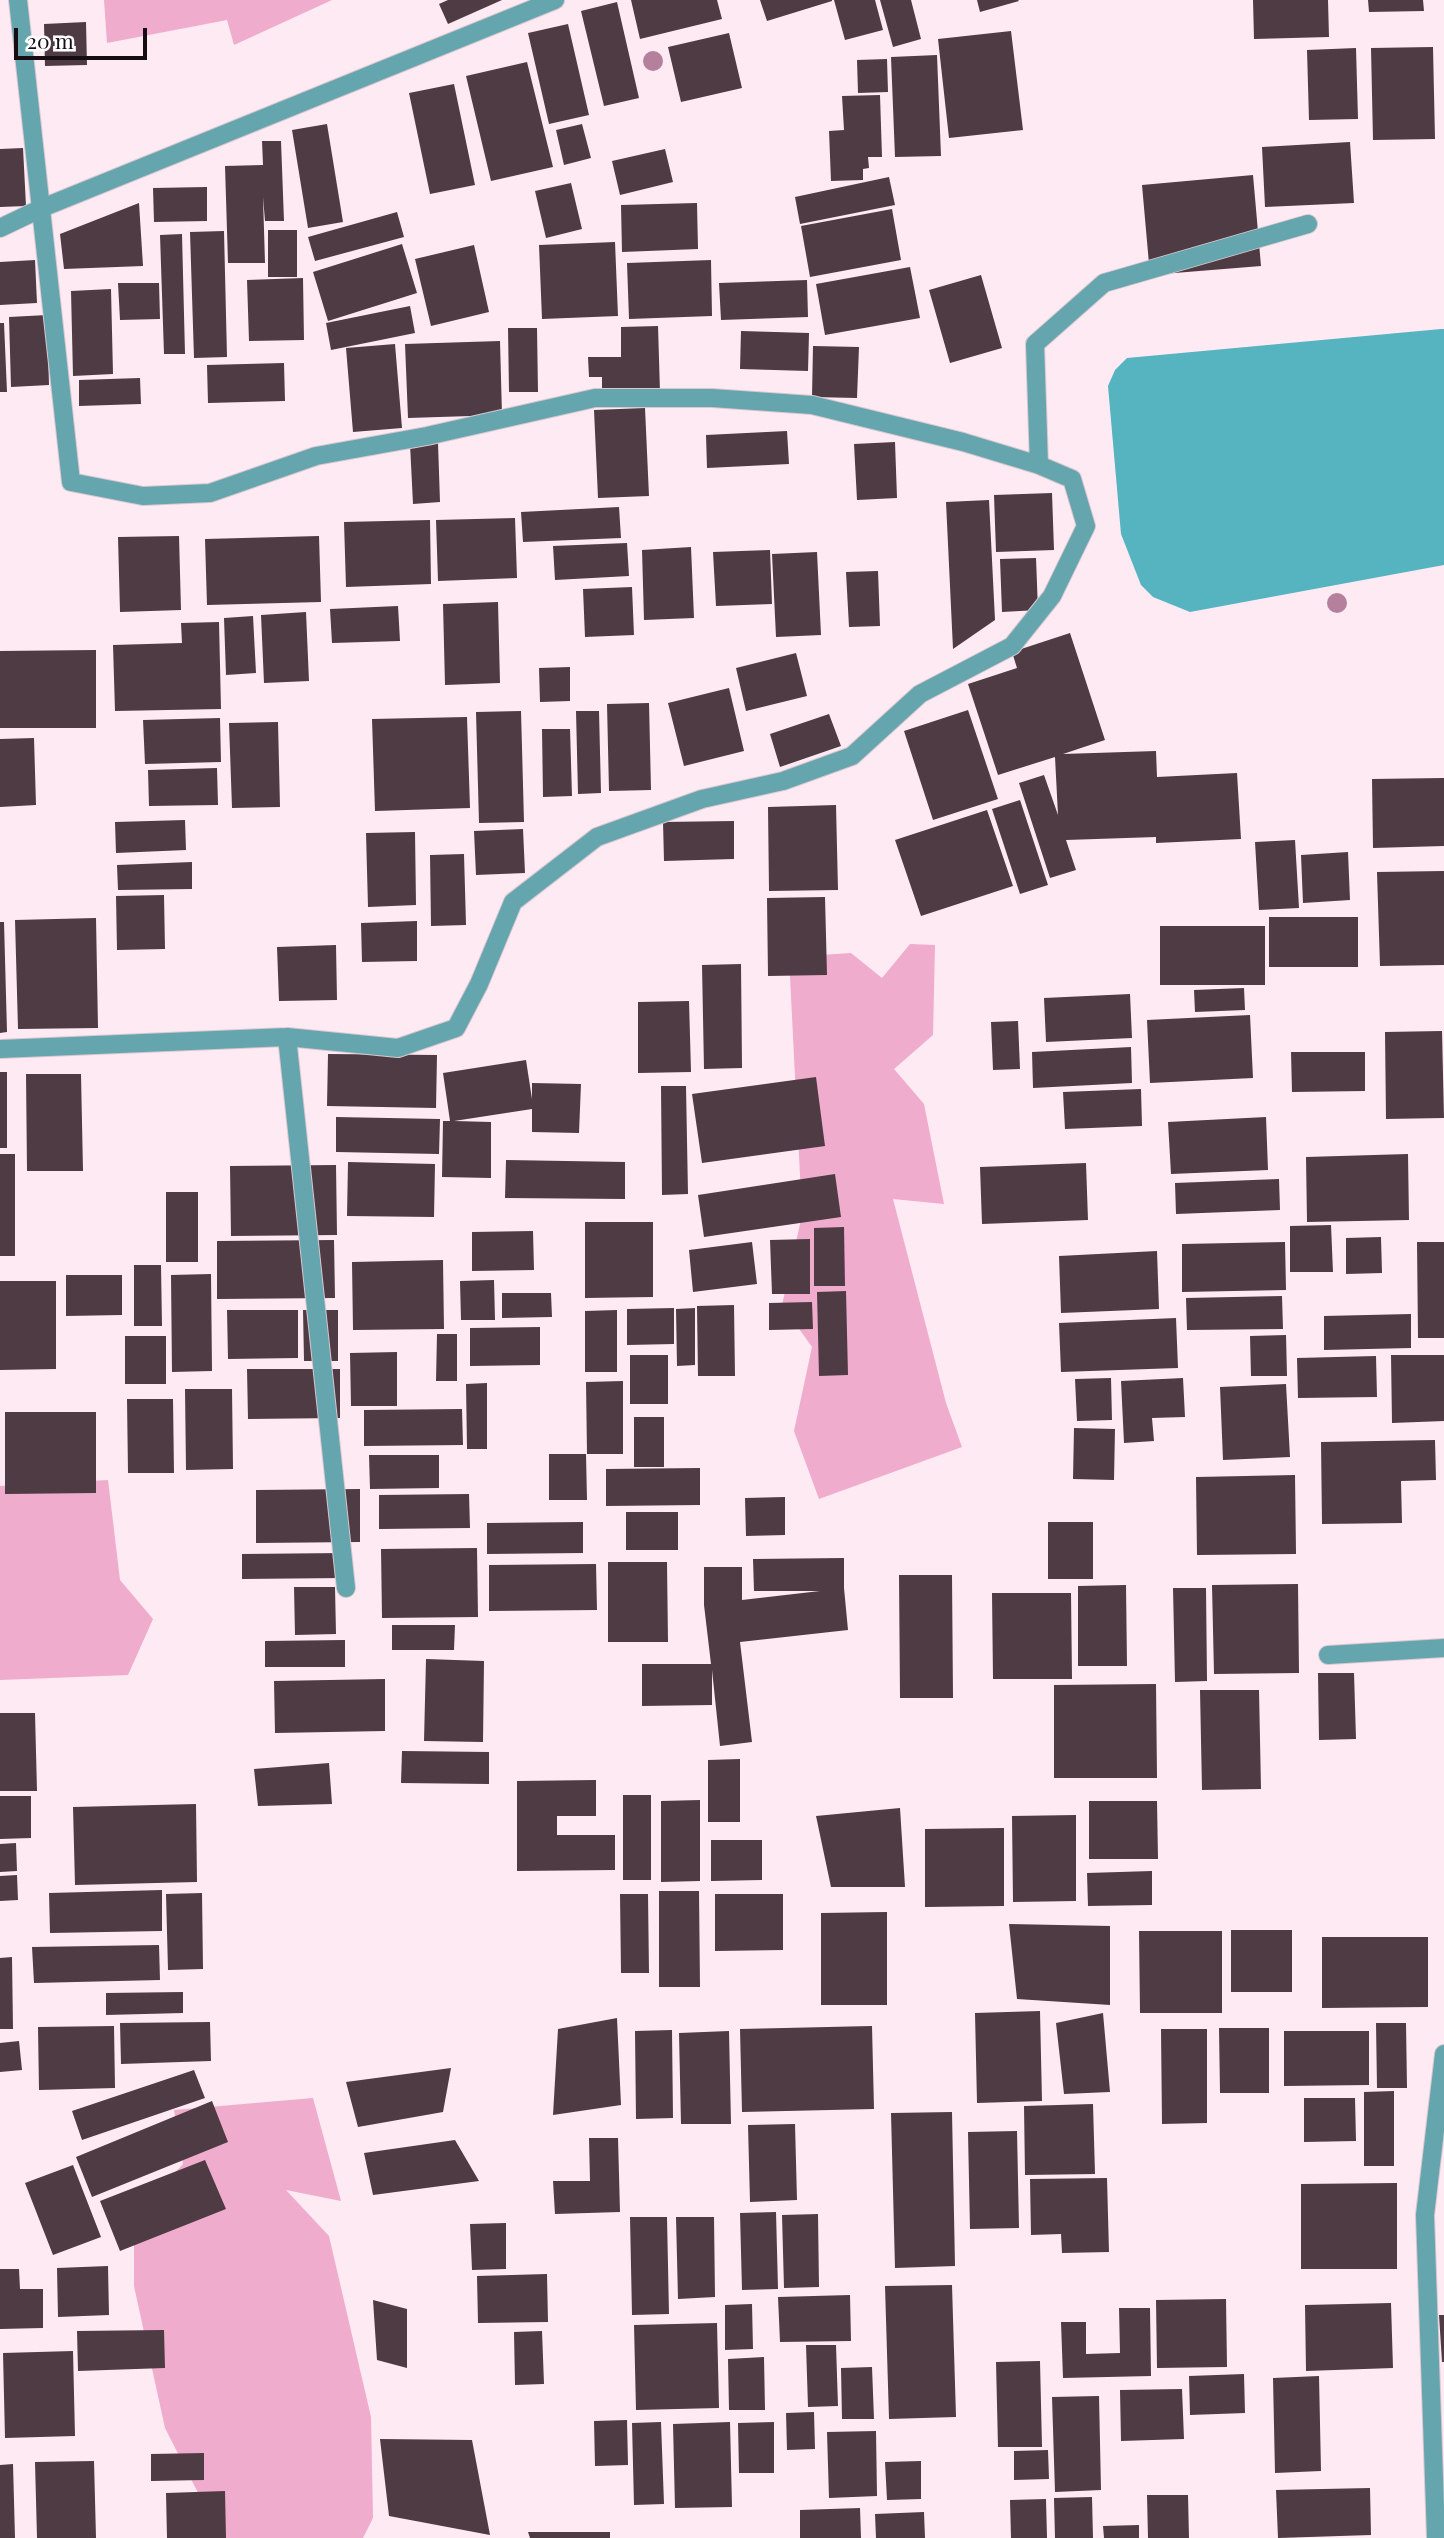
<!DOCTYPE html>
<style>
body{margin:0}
#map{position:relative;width:1444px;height:2538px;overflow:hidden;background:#feeaf3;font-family:"Playfair Display",serif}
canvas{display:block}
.scale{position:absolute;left:14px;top:28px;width:133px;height:32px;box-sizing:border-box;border:4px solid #150d11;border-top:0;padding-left:9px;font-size:21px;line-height:24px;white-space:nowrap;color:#150d11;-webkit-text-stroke:5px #fff;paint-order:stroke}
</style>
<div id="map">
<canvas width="1444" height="2538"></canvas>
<div class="scale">20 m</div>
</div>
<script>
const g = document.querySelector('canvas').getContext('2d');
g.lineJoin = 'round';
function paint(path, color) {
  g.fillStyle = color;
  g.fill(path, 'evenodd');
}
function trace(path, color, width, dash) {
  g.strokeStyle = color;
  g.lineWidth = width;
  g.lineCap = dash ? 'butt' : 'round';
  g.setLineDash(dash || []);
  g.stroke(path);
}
paint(new Path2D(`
 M104 0H332L234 45 227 20 107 43Z
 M910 944 935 945 933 1035 894 1069 924 1104 944 1204 893 1199 946 1403 962 1447 819 1499 794 1431 812 1347 782 1305 802 1215 789 957 851 953 882 978Z
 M108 1480 120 1580 153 1619 128 1675 0 1680V1486Z
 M313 2098 341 2201 286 2190 329 2236 371 2417 373 2518 363 2538H221L165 2428 134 2286V2216L183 2164 174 2110Z`), '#f0accc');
paint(new Path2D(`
 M1441 329H1444V565L1190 612 1153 597 1141 585 1121 534 1108 386 1115 370 1127 358Z`), '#56b3c0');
paint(new Path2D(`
 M448 0H502L448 24 439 4Z
 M631 0H717L722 19 640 39Z
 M760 0H832V1L767 21Z
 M834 0H875L883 30 845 40Z
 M880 0H911L921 39 893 47Z
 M977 0H1018L1019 1 980 12Z
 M1253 0H1328L1329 37 1254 39Z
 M1368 0H1423L1424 11 1369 12Z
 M617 2 639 98 604 106 581 11Z
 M86 22 87 65 45 66 44 24Z
 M568 24 589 115 549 124 528 33Z
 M1011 31 1023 130 949 138 938 39Z
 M729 33 742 88 681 102 668 47Z
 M1433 47 1435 139 1373 140 1371 48Z
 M1356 48 1358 119 1309 120 1307 50Z
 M937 55 941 156 895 157 891 57Z
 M887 59 888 92 858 93 857 60Z
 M527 62 553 167 491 181 466 76Z
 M454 84 475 185 430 194 409 93Z
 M880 95 882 157H868L869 168 863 169V180L831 181 829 131 844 130 842 96Z
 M327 124 343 222 308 228 292 130Z
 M582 124 591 158 564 165 556 130Z
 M262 141H281L284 221H265L263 197 265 263H228L225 166 263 165Z
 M1350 142 1354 203 1265 207 1262 147Z
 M23 148 26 206 0 207V149Z
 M665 149 673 182 620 195 612 161Z
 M1253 175 1261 266 1150 275 1142 185Z
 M889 177 895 205 800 224 795 197Z
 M571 183 582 229 546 238 535 191Z
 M207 187V221L154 222 153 188Z
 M139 203 143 266 64 269 60 234Z
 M697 203 698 249 622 252 621 205Z
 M892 209 901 260 810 277 801 226Z
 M397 212 404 237 315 261 308 237Z
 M268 230H297V277H268Z
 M224 231 227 357 194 358 190 232Z
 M182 234 185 354H164L160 235Z
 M615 242 618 316 542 319 539 245Z
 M402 244 417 293 328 321 313 272Z
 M474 245 489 312 431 326 415 259Z
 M35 260 37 303 0 305V262Z
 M711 260 712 316 629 319 627 263Z
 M910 267 920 318 825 335 816 284Z
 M981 275 1002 348 950 363 929 290Z
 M303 278 304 340 249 341 247 280Z
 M807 280 808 317 721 320 719 283Z
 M118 283H159L160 319 120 320Z
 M111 289 113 374 73 376 71 291Z
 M410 306 415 333 331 350 326 323Z
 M47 315 49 385 11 387 9 317Z
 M0 323H4L7 392H0Z
 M658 326 660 392 602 394V377H589L588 357H621V327Z
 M508 328H537L538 392H509Z
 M741 331 809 333 808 371 740 369Z
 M500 341 502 415 408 418 405 344Z
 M395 344 402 428 353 432 346 348Z
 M813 346 859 347 857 398 812 397Z
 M284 363 285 401 208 403 207 365Z
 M140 378 141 404 79 406V380Z
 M645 408 649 496 598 498 594 410Z
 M787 431 789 464 707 468 706 435Z
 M895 442 897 498 857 500 854 444Z
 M438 443 440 502 413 504 410 444Z
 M1052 493 1054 550 996 552 994 495Z
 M989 500 995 620 953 649 946 502Z
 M619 507 621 538 523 542 521 512Z
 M515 518 517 578 438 581 436 520Z
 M430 520 431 584 346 587 344 522Z
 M179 536 181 610 120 612 118 537Z
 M319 536 321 602 207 605 205 539Z
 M627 543 629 576 555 580 553 546Z
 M691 547 694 618 644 620 642 550Z
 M770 550 772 604 716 606 713 552Z
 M817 552 821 635 776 637 772 554Z
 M1036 558 1038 610 1002 612 1000 559Z
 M878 571 880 626 849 627 846 572Z
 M632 587 634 635 585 637 583 589Z
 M498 602 500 683 445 685 443 604Z
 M398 606 400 641 332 643 330 609Z
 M306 612 309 681 264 683 261 615Z
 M253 616 256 673 226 675 224 618Z
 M219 622 221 709 115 711 113 645 182 643 181 623Z
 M1070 633 1105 740 1063 754 1156 751 1157 777 1237 773 1241 839 1156 843V837L1066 840 1076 870 1050 878 1019 783 1044 775 1058 815 1055 757 998 775 968 684 1017 668 1012 652Z
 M96 650V728H0V651Z
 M796 653 807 696 746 711 736 668Z
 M570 667V701L540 702 539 668Z
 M729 688 744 751 684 766 668 703Z
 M649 703 651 790 609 791 607 704Z
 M968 710 998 799 933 820 904 731Z
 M521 711 524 822 479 823 476 712Z
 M576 711H599L601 793 578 794Z
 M829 714 841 746 780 767 770 734Z
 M467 717 470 808 375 811 372 719Z
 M220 718 221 762 145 764 143 720Z
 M278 722 280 807 232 808 229 723Z
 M542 729H570L572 796 543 797Z
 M34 738 36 805 0 807V739Z
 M217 768 218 805 149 806 148 770Z
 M1444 778V846L1373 848 1372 779Z
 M1020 800 1048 885 1020 894 992 809Z
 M836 805 838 890 769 891 768 807Z
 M987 810 1013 886 921 916 895 840Z
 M185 820 186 850 116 853 115 822Z
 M734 821V859L664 861 663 822Z
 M523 829 525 873 476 875 474 831Z
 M415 832 416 905 368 907 366 833Z
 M1295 840 1299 908 1259 910 1255 842Z
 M1348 852 1350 900 1303 903 1301 855Z
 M464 854 466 925 431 926 430 855Z
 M192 862V889L118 890 117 865Z
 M1444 871V965L1380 966 1377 872Z
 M164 895 165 949 117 950 116 896Z
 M825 897 827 975 768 976 767 898Z
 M1269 917H1358V967H1269Z
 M96 918 98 1028 18 1029 15 920Z
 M417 921V961L362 962 361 923Z
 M0 922H4L7 1032 0 1033Z
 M1160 926H1265V985H1160Z
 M336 945 337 1000 279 1001 277 947Z
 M741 964 742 1068 704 1069 702 965Z
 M1244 988 1245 1010 1195 1012 1194 990Z
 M1130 994 1132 1038 1046 1042 1044 998Z
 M689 1001 691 1072 638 1073V1002Z
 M1250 1015 1253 1078 1150 1083 1147 1020Z
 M1018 1021 1020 1069 993 1070 991 1022Z
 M1442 1031 1444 1118 1386 1119 1385 1032Z
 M1131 1047 1132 1083 1033 1088 1032 1052Z
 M1291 1052H1365V1091L1292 1092Z
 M328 1054 437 1055 436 1108 327 1106Z
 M526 1060 532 1099V1083L581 1084 579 1133 532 1132V1109L454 1121 491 1122V1178L442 1177 443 1121H450L443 1073Z
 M0 1072H7V1148H0Z
 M26 1074H81L83 1171H27Z
 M816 1077 825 1146 702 1163 692 1094Z
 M661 1086H686L688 1194 662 1195Z
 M1141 1089 1142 1126 1065 1129 1063 1092Z
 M336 1117 440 1119 439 1154 336 1152Z
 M1266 1117 1268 1170 1171 1174 1168 1122Z
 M0 1154H15V1256H0Z
 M1408 1154 1409 1220 1307 1222 1306 1157Z
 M506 1160 625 1162V1199L505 1198Z
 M348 1162 435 1164 434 1217 347 1216Z
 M1086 1163 1088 1220 982 1224 980 1167Z
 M336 1165 337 1235 231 1236 230 1166Z
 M835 1174 841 1217 704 1237 698 1195Z
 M1279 1179 1280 1210 1176 1214 1175 1183Z
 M166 1192H198V1262H166Z
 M585 1222H653V1297L585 1298Z
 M1331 1225 1333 1272H1290V1226Z
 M844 1227 845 1286H814V1228Z
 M533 1231 534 1270 472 1271V1232Z
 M1381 1237 1382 1273 1346 1274V1238Z
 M810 1239V1294H772L770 1240Z
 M334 1240 335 1298 217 1299V1241Z
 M752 1242 757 1284 693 1292 689 1250Z
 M1285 1242 1286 1290 1182 1292V1244Z
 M1417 1242H1444V1338H1418Z
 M1157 1251 1159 1309 1061 1313 1059 1256Z
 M443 1260 444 1329 353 1330 352 1262Z
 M134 1265H161L162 1326H134Z
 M211 1274 212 1371 172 1372 171 1275Z
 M66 1275H122V1315L66 1316Z
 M494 1280 495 1320H461L460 1281Z
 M0 1281H56V1369L0 1370Z
 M846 1291 848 1375 819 1376 817 1292Z
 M502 1293H551L552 1317 502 1318Z
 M1282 1296 1283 1329 1187 1330 1186 1298Z
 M812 1302 813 1329 769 1330V1303Z
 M734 1305 735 1376H698L697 1306Z
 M674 1308V1344L627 1345V1309Z
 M695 1308V1365L677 1366 676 1309Z
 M227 1310H298V1358L228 1359Z
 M303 1310H338V1361H304Z
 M617 1310V1372H585V1311Z
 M1411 1314V1348L1324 1350V1316Z
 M1176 1318 1178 1368 1061 1372 1059 1323Z
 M540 1327V1365L470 1366V1328Z
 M437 1334H457V1381H436Z
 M1286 1335 1287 1376H1251L1250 1336Z
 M125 1336H166V1384H125Z
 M397 1352V1406H351L350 1353Z
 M630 1355H668V1404H630Z
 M1391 1355H1444V1421L1392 1423Z
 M1376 1356 1377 1397 1298 1398 1297 1358Z
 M247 1369H340V1418L248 1419Z
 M1111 1378 1112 1420 1077 1421 1075 1379Z
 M1183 1378 1185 1417 1152 1418 1154 1441 1124 1443 1121 1381Z
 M623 1381V1454H587L586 1382Z
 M487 1383V1449H467L466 1384Z
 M1286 1384 1290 1457 1223 1460 1220 1387Z
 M185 1389H232L233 1469 186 1470Z
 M127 1399H173L174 1473H128Z
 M462 1409 463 1445 364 1446V1410Z
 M5 1412H96V1493L5 1494Z
 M634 1417H664V1467H634Z
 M1074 1428 1115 1429 1114 1480 1073 1479Z
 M1435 1440 1436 1480 1401 1481 1402 1523 1322 1524 1321 1442Z
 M549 1454H586L587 1500H549Z
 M369 1455H439V1488L370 1489Z
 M700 1468V1505L606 1506V1469Z
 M1295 1475 1296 1554 1197 1555 1196 1477Z
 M360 1489V1542L256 1543V1490Z
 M469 1494 470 1528 379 1529V1495Z
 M785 1497V1535L746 1536 745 1498Z
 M626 1512H678V1550H626Z
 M583 1522V1553L487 1554V1523Z
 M1048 1522H1093V1579H1048Z
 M477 1548 478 1617 382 1618 381 1549Z
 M343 1553V1578L242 1579V1554Z
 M844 1558V1588L848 1630 740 1642 752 1742 720 1746 712 1670V1705L642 1706V1664H711L704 1605V1567H742V1600L820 1591H754L753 1559Z
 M608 1562H667L668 1642H608Z
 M596 1564 597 1610 489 1611V1565Z
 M899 1575H952L953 1698H900Z
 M1298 1584 1299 1673 1214 1674 1212 1585Z
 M1126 1585 1127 1666H1078V1586Z
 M294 1587H335L336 1634 295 1635Z
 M1173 1588H1206L1207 1681 1175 1682Z
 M992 1593H1071L1072 1679H993Z
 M392 1625H455L454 1650H392Z
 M345 1640V1667H265V1641Z
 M426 1659 484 1661 483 1742 424 1741Z
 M1318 1673H1354L1356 1739 1319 1740Z
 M385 1679V1731L275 1733 274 1681Z
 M1156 1684 1157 1778H1054V1685Z
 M1200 1690H1259L1261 1789 1202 1790Z
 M0 1713H35L37 1791H0Z
 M402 1751 489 1752V1784L401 1783Z
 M740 1759V1822H708V1760Z
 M329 1763 332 1804 258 1806 254 1769Z
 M596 1780V1816H557V1835H615V1870L517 1871V1781Z
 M623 1795H651V1880H623Z
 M0 1796H31V1838L0 1839Z
 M700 1800V1881L661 1882V1801Z
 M1089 1801H1157L1158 1859H1089Z
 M196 1804 197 1882 75 1885 73 1807Z
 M900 1808 905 1887H831L816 1816Z
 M1076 1815V1901L1013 1902 1012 1816Z
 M1004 1828V1906L925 1907V1829Z
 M711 1840H762V1880L711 1881Z
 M16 1843 17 1871 0 1872V1844Z
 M1152 1871V1905L1088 1906 1087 1873Z
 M17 1875 18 1900 0 1901V1876Z
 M162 1890V1931L50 1933 49 1893Z
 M659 1891H699L700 1987H659Z
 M202 1893 203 1969 168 1970 166 1894Z
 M620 1894H648L649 1973H621Z
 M715 1894H783V1950L715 1951Z
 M887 1912V2005H821V1913Z
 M1009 1924 1110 1926V2005L1017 1999Z
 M1231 1930H1292V1992H1231Z
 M1139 1931H1222V2013H1140Z
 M1322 1937H1428V2007L1322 2008Z
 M159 1945 160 1980 34 1983 32 1947Z
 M12 1957 13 2029H0V1958Z
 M183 1992V2013L106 2015V1993Z
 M1040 2011 1042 2101 977 2103 975 2013Z
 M1103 2013 1110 2092 1064 2094 1056 2023Z
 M617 2018 621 2105 553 2115 558 2029Z
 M210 2022 211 2061 121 2064 120 2023Z
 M1376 2023H1406L1407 2088H1377Z
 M114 2026 115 2088 39 2090 38 2027Z
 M872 2026 874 2109 742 2112 740 2029Z
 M1219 2028H1269V2093H1220Z
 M1161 2029H1207V2123L1162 2124Z
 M672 2030 673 2118 636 2119 635 2031Z
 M729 2031 731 2124H681L679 2033Z
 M1284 2031H1369V2085L1284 2086Z
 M19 2041 22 2070 0 2072V2043Z
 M451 2068 443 2112 358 2127 346 2082Z
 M194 2070 205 2098 82 2140 72 2111Z
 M1394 2091V2166H1364V2092Z
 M1304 2098H1355L1356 2141 1304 2142Z
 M212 2101 228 2142 92 2197 76 2157Z
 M1093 2104 1095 2174 1025 2175 1024 2106Z
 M952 2112 955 2266 895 2268 891 2113Z
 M795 2124 797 2200 750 2202 748 2125Z
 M1017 2131 1019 2228 970 2229 968 2132Z
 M589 2138H618L620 2212 555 2214 553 2181H590Z
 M455 2140 479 2181 373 2195 364 2153Z
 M205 2160 226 2209 120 2251 100 2201Z
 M73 2165 101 2237 53 2255 25 2183Z
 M1107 2178 1109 2252 1062 2253 1061 2234 1031 2235 1030 2179Z
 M1397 2183V2269H1301V2184Z
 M776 2212 778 2289 742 2290 740 2213Z
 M818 2214 819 2287 784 2288 782 2215Z
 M630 2217H667L669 2314 632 2315Z
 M676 2217H714L715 2297 678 2299Z
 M506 2223V2269L472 2270 470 2224Z
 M108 2266 109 2315 58 2317 57 2268Z
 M0 2269H19L20 2289H43V2328L0 2329Z
 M547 2274 548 2322 478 2323 477 2276Z
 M952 2285 956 2417 889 2419 885 2286Z
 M850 2295 851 2341 780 2342 778 2297Z
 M1226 2299 1227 2367 1157 2368 1156 2300Z
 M373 2300 407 2309V2368L377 2360Z
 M1391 2303 1393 2368 1306 2371 1305 2305Z
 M752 2304 753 2349 725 2350V2305Z
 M1119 2308H1150L1151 2376 1063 2378 1061 2322H1086V2354L1120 2353Z
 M1439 2315H1444V2362H1442Z
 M717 2323 719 2408 636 2410 634 2325Z
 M164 2330 165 2368 78 2371 77 2331Z
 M542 2331 544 2384 515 2385 514 2332Z
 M806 2345H836L838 2406 808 2407Z
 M73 2351 75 2436 5 2438 3 2353Z
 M764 2357 765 2410H729L728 2359Z
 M1040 2361 1042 2447H998L996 2362Z
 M872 2367 874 2419H842L841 2368Z
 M1244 2374 1245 2413 1190 2415 1189 2376Z
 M1319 2376 1321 2471 1275 2473 1273 2378Z
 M1182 2389 1184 2439 1121 2441 1120 2390Z
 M1099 2396 1101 2490 1055 2492 1052 2397Z
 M814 2412 815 2449 787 2450 786 2413Z
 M627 2420 628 2465 595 2466 594 2421Z
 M661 2422 664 2504 634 2505 632 2423Z
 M730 2422 732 2507 675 2508 673 2424Z
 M774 2422V2473H739L738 2423Z
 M876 2431 877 2496 829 2498 827 2432Z
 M380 2439 472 2440 490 2535 389 2516Z
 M1048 2450 1049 2479 1014 2480V2451Z
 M204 2453V2480L151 2481V2454Z
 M94 2461 96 2538H37L35 2462Z
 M921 2461V2499L887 2500 885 2462Z
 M13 2464 15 2538H0V2465Z
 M1370 2488 1371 2535 1278 2538 1276 2490Z
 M225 2491 226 2538H167L166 2493Z
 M1147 2495H1188L1189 2538H1148Z
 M1092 2497 1093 2538H1055L1054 2498Z
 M1046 2499 1047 2538H1011L1010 2500Z
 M860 2508 861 2538H800V2510Z
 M924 2512 925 2538H876L875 2514Z
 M1139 2525V2538H1104L1103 2526Z
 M528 2532H610V2538H530Z`), '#4e3b44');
const minor = new Path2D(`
 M0 228 42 208 555 0
 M1039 465 1035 344 1104 283 1308 224
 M287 1037 346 1588
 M0 1049 287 1037 398 1048 456 1028 479 984 513 902 597 837 702 799 783 781 852 756 920 694 1012 646 1052 596 1086 526 1072 479 1039 465 963 442 812 405 712 398H595L427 436 316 456 210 493 143 496 71 482 18 0
 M1328 1655 1444 1648
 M1436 2538 1425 2215 1444 2054`);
trace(minor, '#d9c7cf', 20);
trace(minor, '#64a5ae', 18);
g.fillStyle = '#b4809c';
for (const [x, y] of [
 [653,61],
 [1337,603]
]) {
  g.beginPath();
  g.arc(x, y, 10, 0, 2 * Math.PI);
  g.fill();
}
</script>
